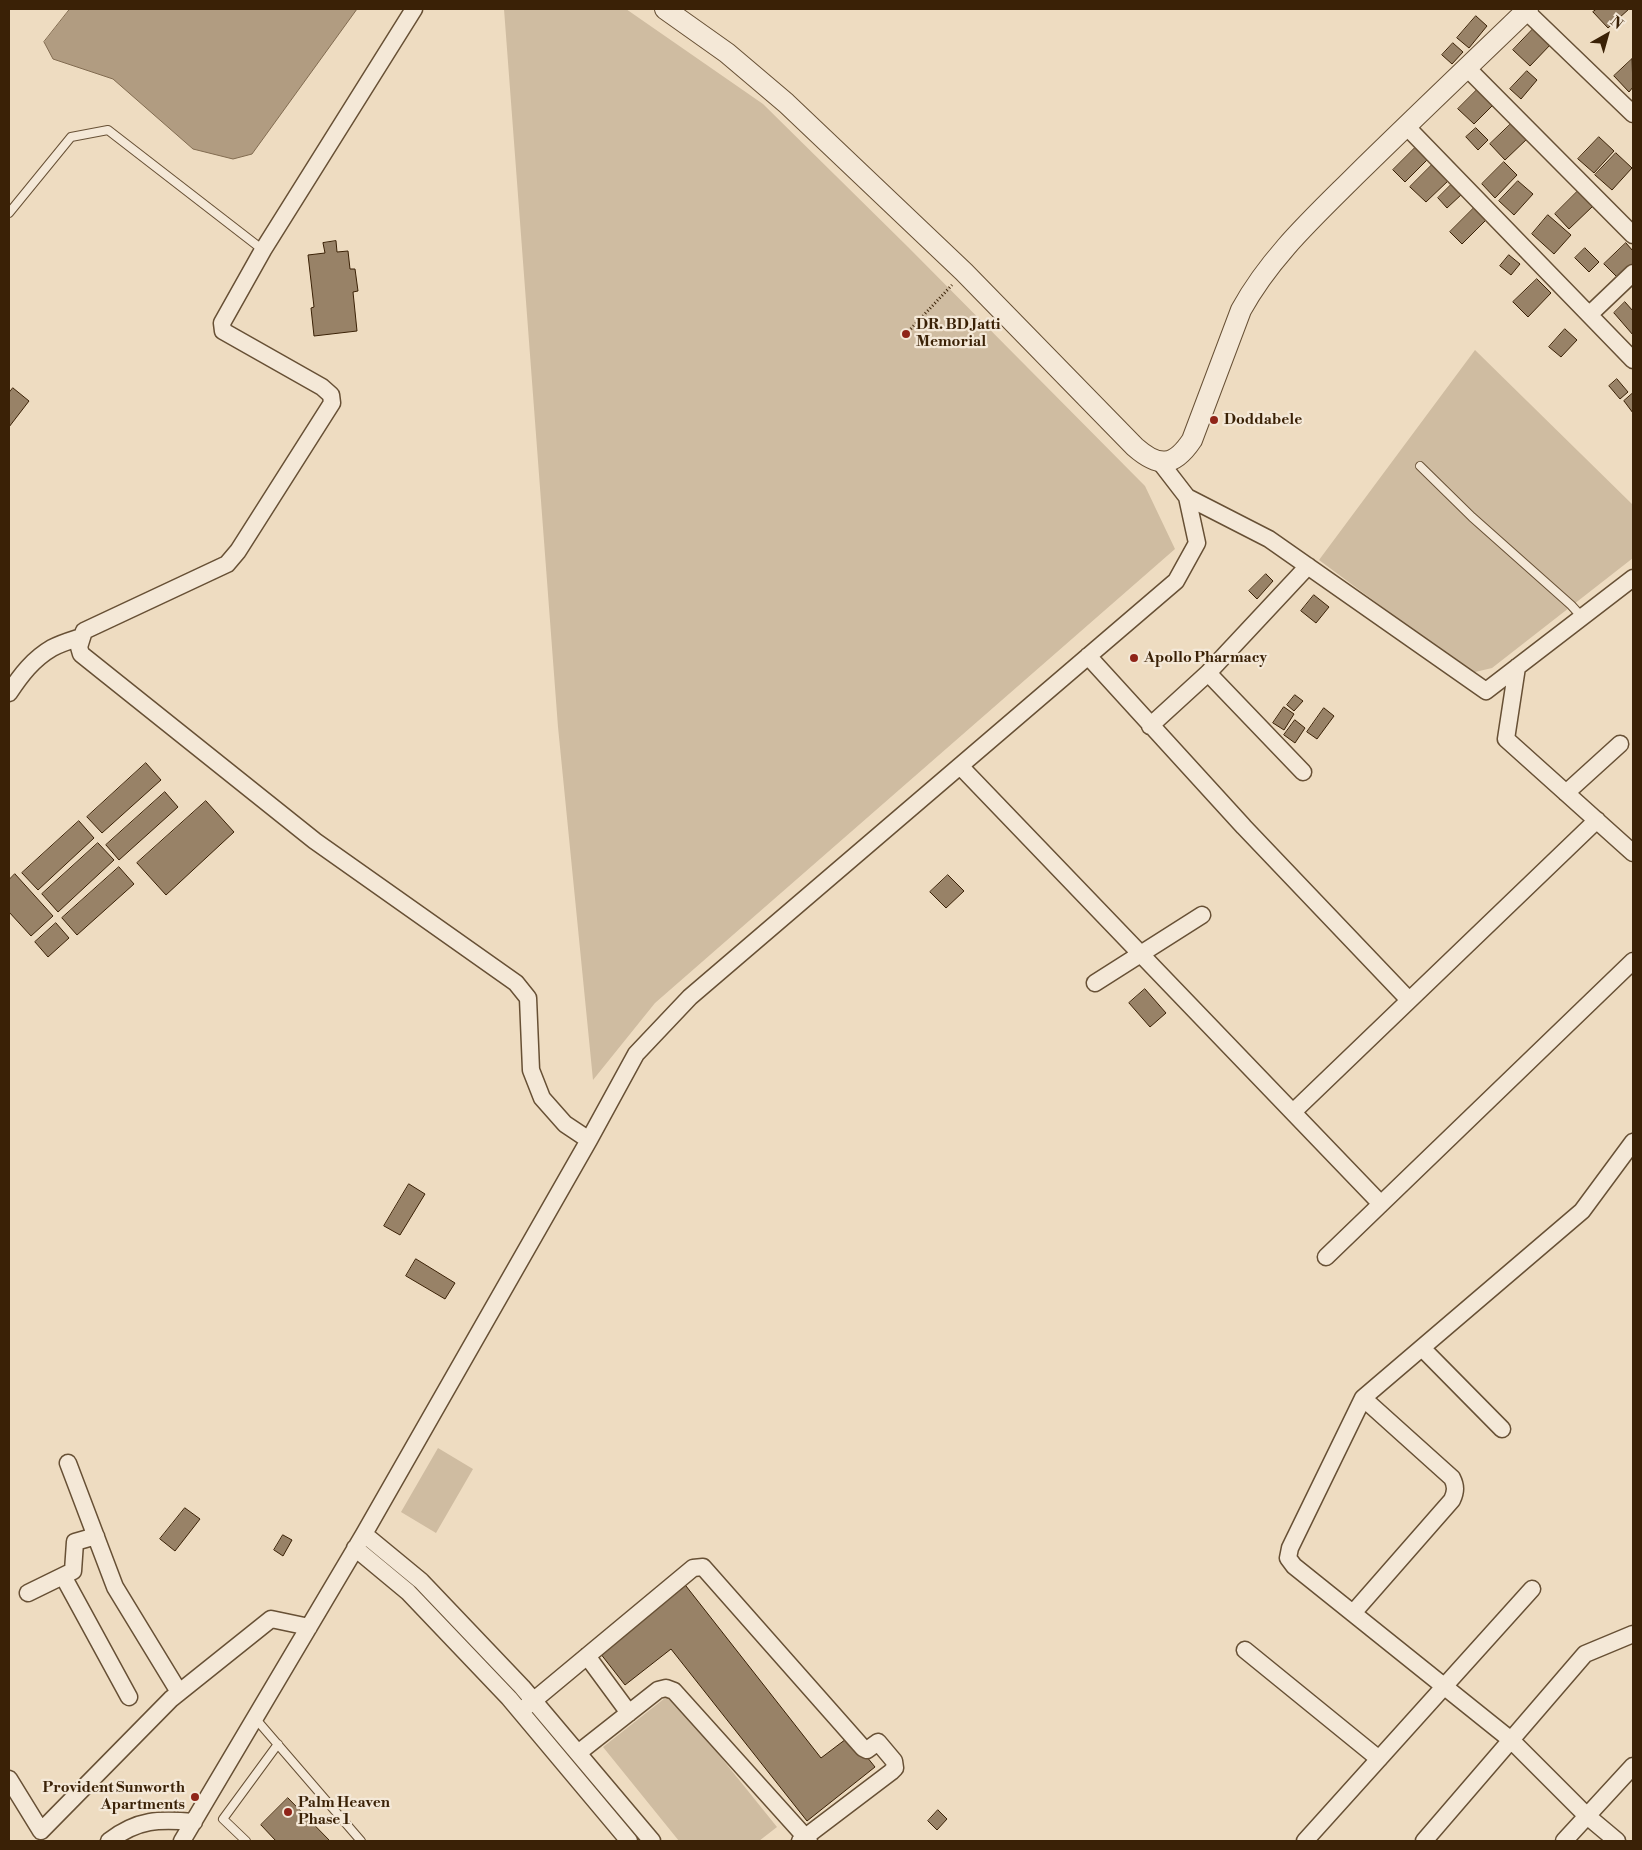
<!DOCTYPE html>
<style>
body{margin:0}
#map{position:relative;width:1642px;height:1850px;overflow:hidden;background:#eedcc1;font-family:"Libre Bodoni",serif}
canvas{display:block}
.frame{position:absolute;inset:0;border:10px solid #3a2106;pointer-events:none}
.north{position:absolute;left:1582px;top:10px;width:50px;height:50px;-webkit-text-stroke:4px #f4e8d7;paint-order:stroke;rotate:38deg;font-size:14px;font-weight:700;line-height:20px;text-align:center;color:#3a2106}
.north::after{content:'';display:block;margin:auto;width:18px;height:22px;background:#3a2106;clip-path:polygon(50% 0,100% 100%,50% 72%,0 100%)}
</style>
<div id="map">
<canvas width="1642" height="1850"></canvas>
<div class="frame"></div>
<div class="north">N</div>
</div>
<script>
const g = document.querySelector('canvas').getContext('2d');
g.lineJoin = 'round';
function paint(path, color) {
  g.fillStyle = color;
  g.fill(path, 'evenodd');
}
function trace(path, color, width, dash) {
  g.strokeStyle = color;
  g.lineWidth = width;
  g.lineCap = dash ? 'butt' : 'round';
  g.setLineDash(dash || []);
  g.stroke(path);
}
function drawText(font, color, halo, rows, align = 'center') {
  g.font = font + ' "Libre Bodoni",serif';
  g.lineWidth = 4.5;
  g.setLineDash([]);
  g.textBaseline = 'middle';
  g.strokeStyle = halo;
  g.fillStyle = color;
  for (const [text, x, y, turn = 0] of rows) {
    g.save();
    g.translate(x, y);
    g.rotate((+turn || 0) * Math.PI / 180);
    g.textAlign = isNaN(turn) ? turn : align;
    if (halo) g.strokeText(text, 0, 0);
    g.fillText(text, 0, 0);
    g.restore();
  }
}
paint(new Path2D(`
 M504 9H626L763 104 908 247 1145 486 1175 549 655 1003 593 1080 558 727Z
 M1475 350 1633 505V558L1492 668 1471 673 1319 560Z
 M438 1448 473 1469 436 1533 401 1512Z
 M670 1694 777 1827 759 1841H679L603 1747Z`), '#cfbca1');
const water = new Path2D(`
 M70 9H357L252 154 233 159 193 149 113 79 53 59 44 42Z`);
paint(water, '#b19c81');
trace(water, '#816b50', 1);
const building = new Path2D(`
 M1597 9H1629L1608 28 1593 12Z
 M1476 16 1487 26 1469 48 1457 38Z
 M1534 28 1551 44 1530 66 1513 50Z
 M1453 43 1463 52 1452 64 1442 55Z
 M1632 59 1633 87 1629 92 1614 76Z
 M1527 71 1537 80 1521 99 1510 89Z
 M1478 89 1493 105 1474 124 1458 109Z
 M1513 122 1528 138 1505 160 1490 144Z
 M1476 128 1488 140 1478 150 1466 137Z
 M1599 137 1614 151 1594 173 1578 159Z
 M1416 147 1428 159 1405 182 1393 170Z
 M1616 153 1632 168 1612 190 1595 175Z
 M1504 162 1517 175 1495 198 1482 184Z
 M1433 164 1449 180 1426 202 1410 187Z
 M1518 181 1533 194 1514 215 1499 201Z
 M1452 184 1462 194 1447 208 1438 198Z
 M1578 191 1593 206 1569 229 1555 214Z
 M1474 208 1486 220 1462 244 1450 232Z
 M1548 215 1571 235 1554 254 1532 234Z
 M336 241 337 252 348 251 350 269H355L358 291 353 292 357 331 314 336 311 308 314 307 308 255 325 253 323 243Z
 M1626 243 1633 251V264L1618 278 1604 264Z
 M1585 248 1599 262 1589 272 1575 258Z
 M1509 255 1520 264 1511 275 1500 266Z
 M1537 279 1551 293 1528 317 1513 302Z
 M1625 302 1633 311V335L1614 313Z
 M1565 329 1577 340 1561 357 1549 347Z
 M1617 379 1628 392 1620 399 1609 386Z
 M13 388 29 401 9 427V393Z
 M1633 393V413L1624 401Z
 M1266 574 1273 581 1257 599 1249 591Z
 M1314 595 1329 607 1316 623 1301 611Z
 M1295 695 1303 701 1294 711 1287 705Z
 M1284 707 1294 714 1284 730 1273 723Z
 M1324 708 1334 716 1317 739 1307 732Z
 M1295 720 1305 728 1295 743 1284 735Z
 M146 763 161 780 102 833 87 817Z
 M165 792 178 807 119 860 106 845Z
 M206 801 234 832 166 895 137 863Z
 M79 821 94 838 38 890 22 873Z
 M98 843 114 860 58 912 42 894Z
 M119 867 134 884 77 935 62 918Z
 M15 874 53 916 31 936 9 912V880Z
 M948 875 964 891 946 908 930 892Z
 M56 923 69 938 48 957 35 942Z
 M1145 989 1166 1013 1150 1027 1129 1003Z
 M409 1184 425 1194 400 1235 384 1226Z
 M416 1259 455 1283 445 1299 406 1276Z
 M185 1508 200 1519 175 1551 160 1539Z
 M283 1535 292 1540 283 1556 274 1550Z
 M686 1586 821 1758 850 1736 875 1767 807 1821 671 1649 625 1685 600 1653Z
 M288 1798 330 1841H276L261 1825Z
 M938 1810 947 1819 937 1830 928 1821Z`);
paint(building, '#988267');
trace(building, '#3a2106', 1);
const service = new Path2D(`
 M9 213 71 137 108 130 263 250
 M1420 466 1472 517 1571 605 1582 617
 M255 1718 361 1841
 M246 1841 223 1819 278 1744`);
const minor = new Path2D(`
 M414 9 263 250 222 323 223 331 322 387 331 395 332 403 238 551 227 564 84 631 79 647 81 654 315 841 516 983 528 998 531 1070 542 1098 565 1124 589 1140
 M1526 11 1633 114
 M1467 68 1633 235
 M1406 126 1633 360
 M1590 314 1633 273
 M1187 497 1269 539 1486 691 1633 578
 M1088 656 1244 827 1409 1000
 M1517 667 1506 739 1633 853
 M1208 673 1303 772
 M9 693C21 675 33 659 52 648 61 643 72 640 81 637
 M1150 726 1208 673 1308 566
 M960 766 1381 1204
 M1566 793 1620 744
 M1095 983 1202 915
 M1293 1112 1597 820
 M1326 1257 1633 961
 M1422 1348 1502 1429
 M68 1463 115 1587 179 1692
 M364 1534 421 1581 522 1687 652 1841
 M355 1548 408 1592 509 1698 629 1841
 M63 1576 129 1697
 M28 1593 73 1571 75 1542 96 1536
 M1353 1613 1452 1500C1456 1491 1456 1486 1452 1478L1363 1398
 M1245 1650 1379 1759
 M587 1656 629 1713
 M521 1711 693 1568 703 1567 863 1748 867 1750 878 1742 894 1761 895 1768 891 1772 800 1841
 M578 1753 658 1690 666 1688 674 1691 809 1841
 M9 1779 41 1831 171 1699 271 1619 309 1627
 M109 1841C138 1819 159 1819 194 1822
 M182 1841 364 1534 589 1140 636 1054 690 997 1176 581 1197 543 1187 497 1160 462
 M1305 1841 1532 1589
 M1424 1841 1585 1654 1633 1634
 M1564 1841 1633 1766
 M1617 1841 1586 1815 1511 1740 1294 1566 1288 1558 1290 1548 1363 1398 1582 1211 1633 1142`);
const tertiary = new Path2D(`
 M665 9 727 53 786 103 964 272 1135 447C1159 468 1174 467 1192 440L1241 310C1270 257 1314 217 1356 175 1413 119 1471 64 1528 9`);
trace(service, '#675035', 10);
trace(minor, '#675035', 19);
trace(tertiary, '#675035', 22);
trace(new Path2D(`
 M906 334 952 285`), '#3a2106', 3, [1, 2.5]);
trace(service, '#f4e8d7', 8);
trace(minor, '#f4e8d7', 16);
trace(tertiary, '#f4e8d7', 20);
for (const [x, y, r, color] of [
 [906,334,5,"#8f2418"],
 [1214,420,5,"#8f2418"],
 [1134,658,5,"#8f2418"],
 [195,1797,5,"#8f2418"],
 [288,1812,5,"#8f2418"]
]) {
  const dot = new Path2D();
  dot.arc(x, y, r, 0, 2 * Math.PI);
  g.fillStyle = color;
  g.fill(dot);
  trace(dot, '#f4e8d7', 2);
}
drawText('bold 15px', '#3a2106', '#f4e8d7', [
 ["DR. BD Jatti",916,325],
 ["Memorial",916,342],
 ["Doddabele",1224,420],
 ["Apollo Pharmacy",1144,658],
 ["Provident Sunworth",185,1788,"right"],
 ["Apartments",185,1805,"right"],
 ["Palm Heaven",298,1803],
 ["Phase 1",298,1820]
], 'left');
</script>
